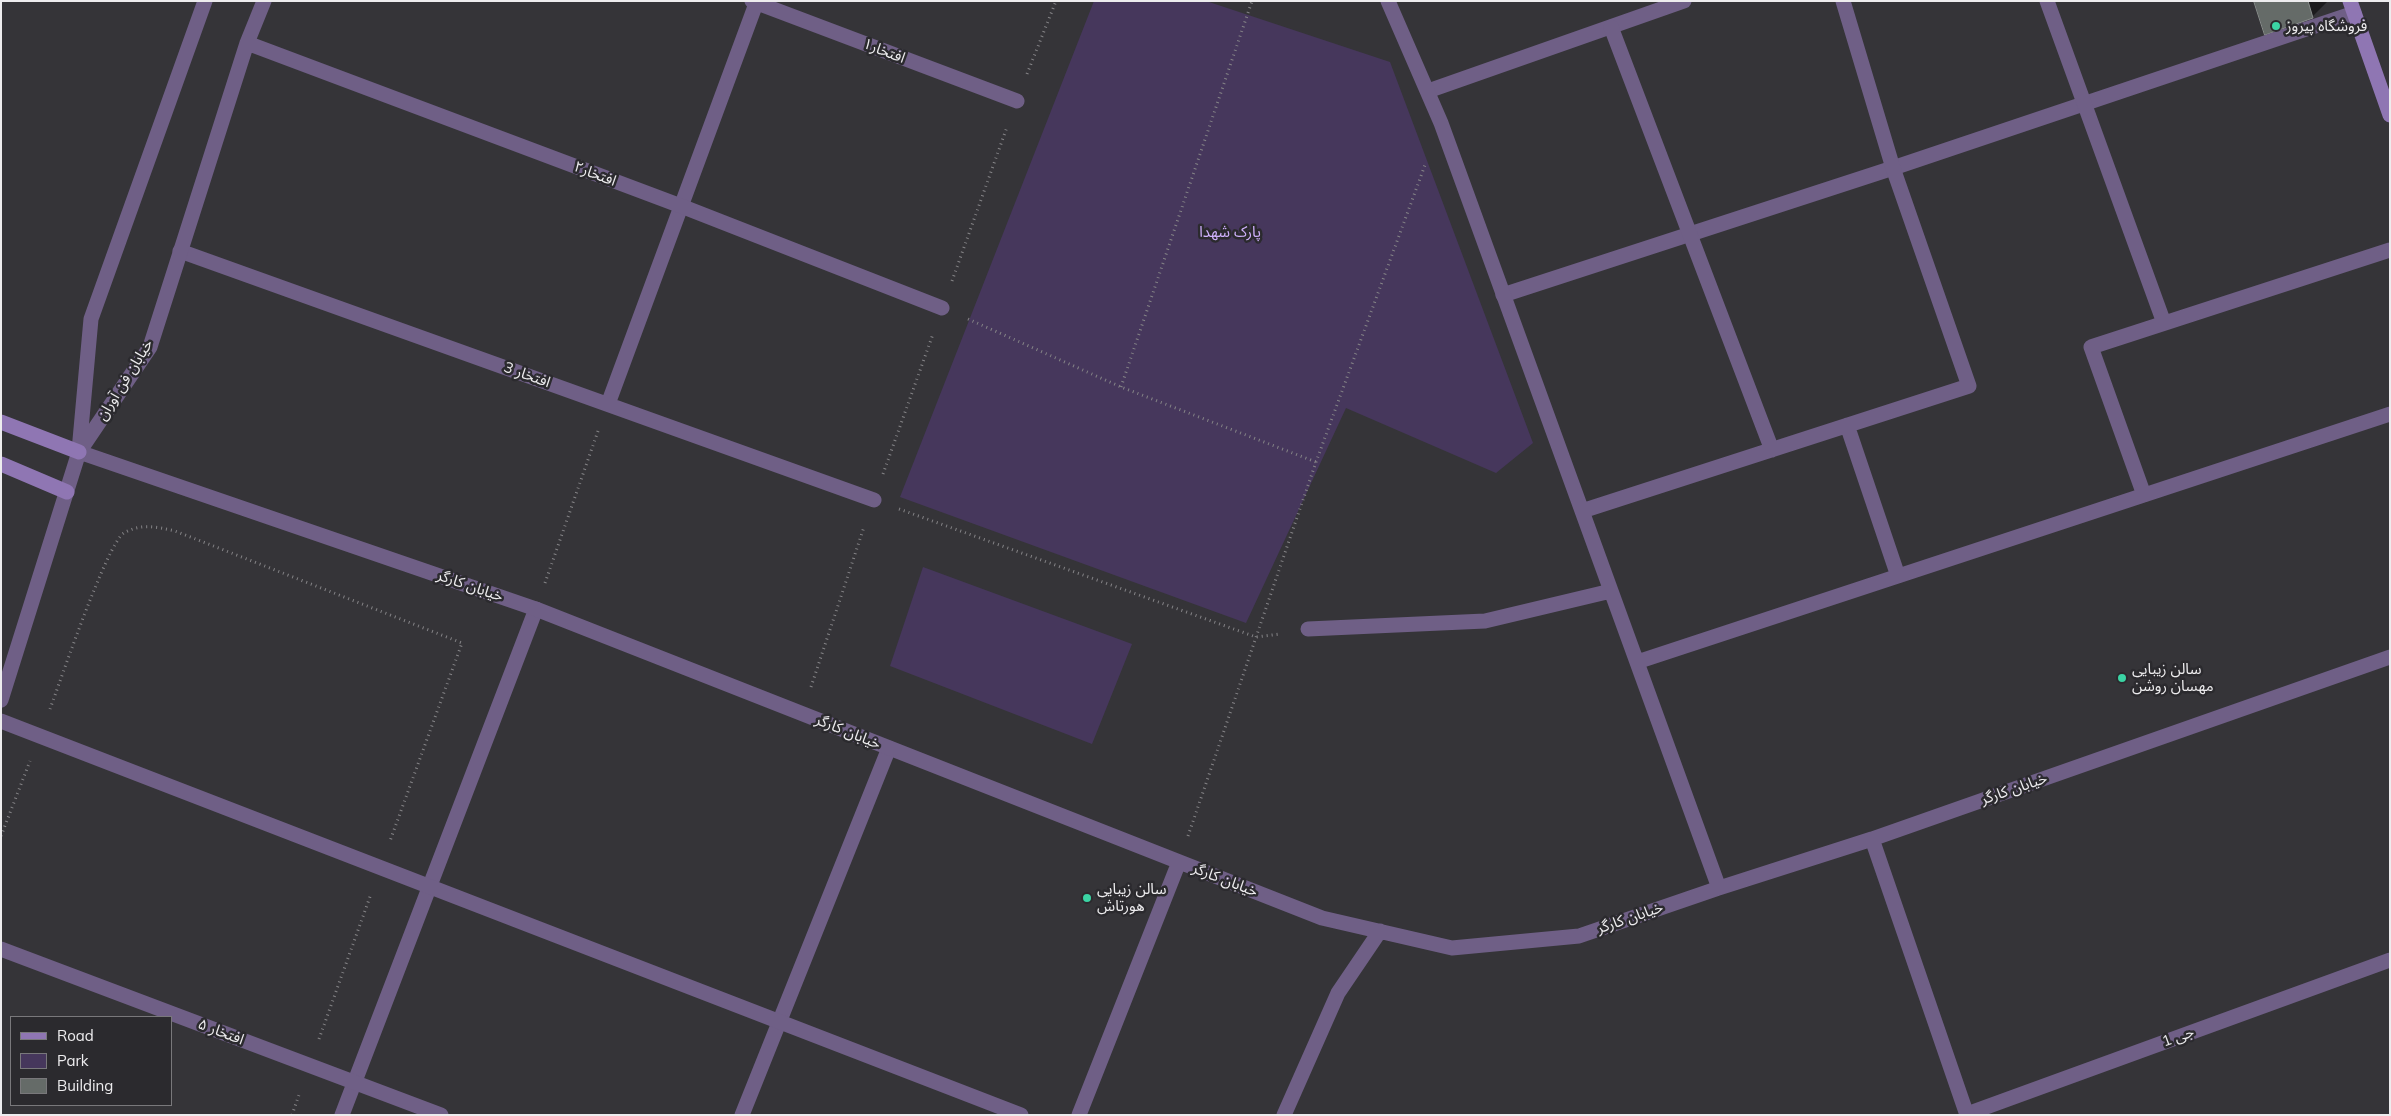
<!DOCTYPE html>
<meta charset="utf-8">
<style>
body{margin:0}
#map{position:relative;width:2391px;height:1116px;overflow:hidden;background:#353438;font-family:Mulish,sans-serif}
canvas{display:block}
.frame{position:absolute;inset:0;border:2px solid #edecee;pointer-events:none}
.legend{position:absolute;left:10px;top:1016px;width:162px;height:90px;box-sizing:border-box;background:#2b2a2e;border:1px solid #79787b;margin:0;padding:6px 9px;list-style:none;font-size:15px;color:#edecee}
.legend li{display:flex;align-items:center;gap:10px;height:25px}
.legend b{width:25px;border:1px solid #79787b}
</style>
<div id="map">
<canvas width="2391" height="1116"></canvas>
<div class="frame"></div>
<ul class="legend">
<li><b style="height:6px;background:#8f76b3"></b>Road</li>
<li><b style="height:14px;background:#46375c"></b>Park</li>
<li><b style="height:14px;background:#656b68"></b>Building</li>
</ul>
</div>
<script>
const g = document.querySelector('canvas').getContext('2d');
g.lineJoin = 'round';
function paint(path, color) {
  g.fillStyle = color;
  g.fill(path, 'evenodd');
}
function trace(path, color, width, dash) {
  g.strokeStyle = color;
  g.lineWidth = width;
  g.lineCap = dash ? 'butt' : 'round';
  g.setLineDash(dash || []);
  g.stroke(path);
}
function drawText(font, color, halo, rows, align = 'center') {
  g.font = font + ' Mulish,"Noto Sans Arabic",sans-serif';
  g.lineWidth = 5;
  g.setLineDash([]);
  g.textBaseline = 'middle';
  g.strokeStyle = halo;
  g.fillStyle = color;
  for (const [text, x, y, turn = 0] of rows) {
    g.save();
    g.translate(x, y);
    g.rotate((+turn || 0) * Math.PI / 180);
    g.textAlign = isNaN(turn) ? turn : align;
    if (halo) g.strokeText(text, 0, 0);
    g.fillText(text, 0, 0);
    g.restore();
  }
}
paint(new Path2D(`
 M1094 1H1206L1390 62 1533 443 1496 473 1346 408 1246 623 900 497Z
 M923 567 1132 644 1092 744 890 666Z`), '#46375c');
paint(new Path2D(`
 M2255 1H2328L2312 17Z`), '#0007');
const building = new Path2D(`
 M2254 1H2308L2313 18 2265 35Z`);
paint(building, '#656b68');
trace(building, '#898e8c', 1);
trace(new Path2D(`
 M1027 74 1056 1
 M952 281 1007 127
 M968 319 1121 387 1316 462
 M1121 387 1252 1
 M883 474 933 334
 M899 509 1256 637 1280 634
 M545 583 598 431
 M811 687 864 527
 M50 709C60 682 107 543 124 533 141 523 157 527 175 531L462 643 390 841
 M1 836 30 761
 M1188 836 1316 462 1425 165
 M319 1039 371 894
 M292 1115 300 1092`), '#858487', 3, [1, 4]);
trace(new Path2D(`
 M752 1 1017 101
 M1428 91 1684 1
 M180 251 874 500
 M1503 295 1893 168 2354 13
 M608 404 757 1
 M1967 1114 2390 960
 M342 1115 536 609
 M742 1115 889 748`), '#6f5f86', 15);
trace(new Path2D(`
 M1388 1 1441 123 1719 888
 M2047 1 2164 323
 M1611 27 1772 450
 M247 43 681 206 942 308
 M1847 425 1898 576
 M79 451 91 319 205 1
 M79 452 536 609 1322 918 1452 948 1579 936 1719 888 1872 839 2390 657
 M2144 495 2091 347 2390 250
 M1582 511 1969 386 1893 168 1843 1
 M1308 629 1485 621 1611 591
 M1637 662 2390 414
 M1 700 79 452 150 347 247 43 264 1
 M1 721 1021 1115
 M1872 839 1967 1115
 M1 949 441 1115
 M1079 1115 1179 862
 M1284 1115 1338 993 1380 931`), '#6f5f86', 15);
trace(new Path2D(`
 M2350 1 2390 115
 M1 422 79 452
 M1 464 67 492`), '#8f76b3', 15);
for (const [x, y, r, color] of [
 [2276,26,5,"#3bd4a4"],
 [2122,678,5,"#3bd4a4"],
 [1087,898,5,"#3bd4a4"]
]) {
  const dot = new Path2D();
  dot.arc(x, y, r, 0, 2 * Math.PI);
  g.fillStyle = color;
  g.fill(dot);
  trace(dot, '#2b2a2e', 2);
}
drawText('15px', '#edecee', '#2b2a2e', [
 ["فروشگاه پیروز",2286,26],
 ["سالن زیبایی",2132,669],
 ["مهسان روشن",2132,686],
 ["سالن زیبایی",1097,889],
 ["هورتاش",1097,906]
], 'left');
drawText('15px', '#edecee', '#2b2a2e', [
 ["افتخار۱",884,51,21],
 ["افتخار۲",595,174,21],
 ["افتخار 3",527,375,20],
 ["خیابان فن آوران",125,380,-58],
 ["خیابان کارگر",470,586,19],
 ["خیابان کارگر",848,732,22],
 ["خیابان کارگر",2014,789,-19],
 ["خیابان کارگر",1225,880,21],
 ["خیابان کارگر",1630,918,-19],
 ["افتخار ۵",221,1032,21],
 ["جی 1",2178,1037,-20]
]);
drawText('15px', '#d0b1fd', '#2b2a2e', [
 ["پارک شهدا",1230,232]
]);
</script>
